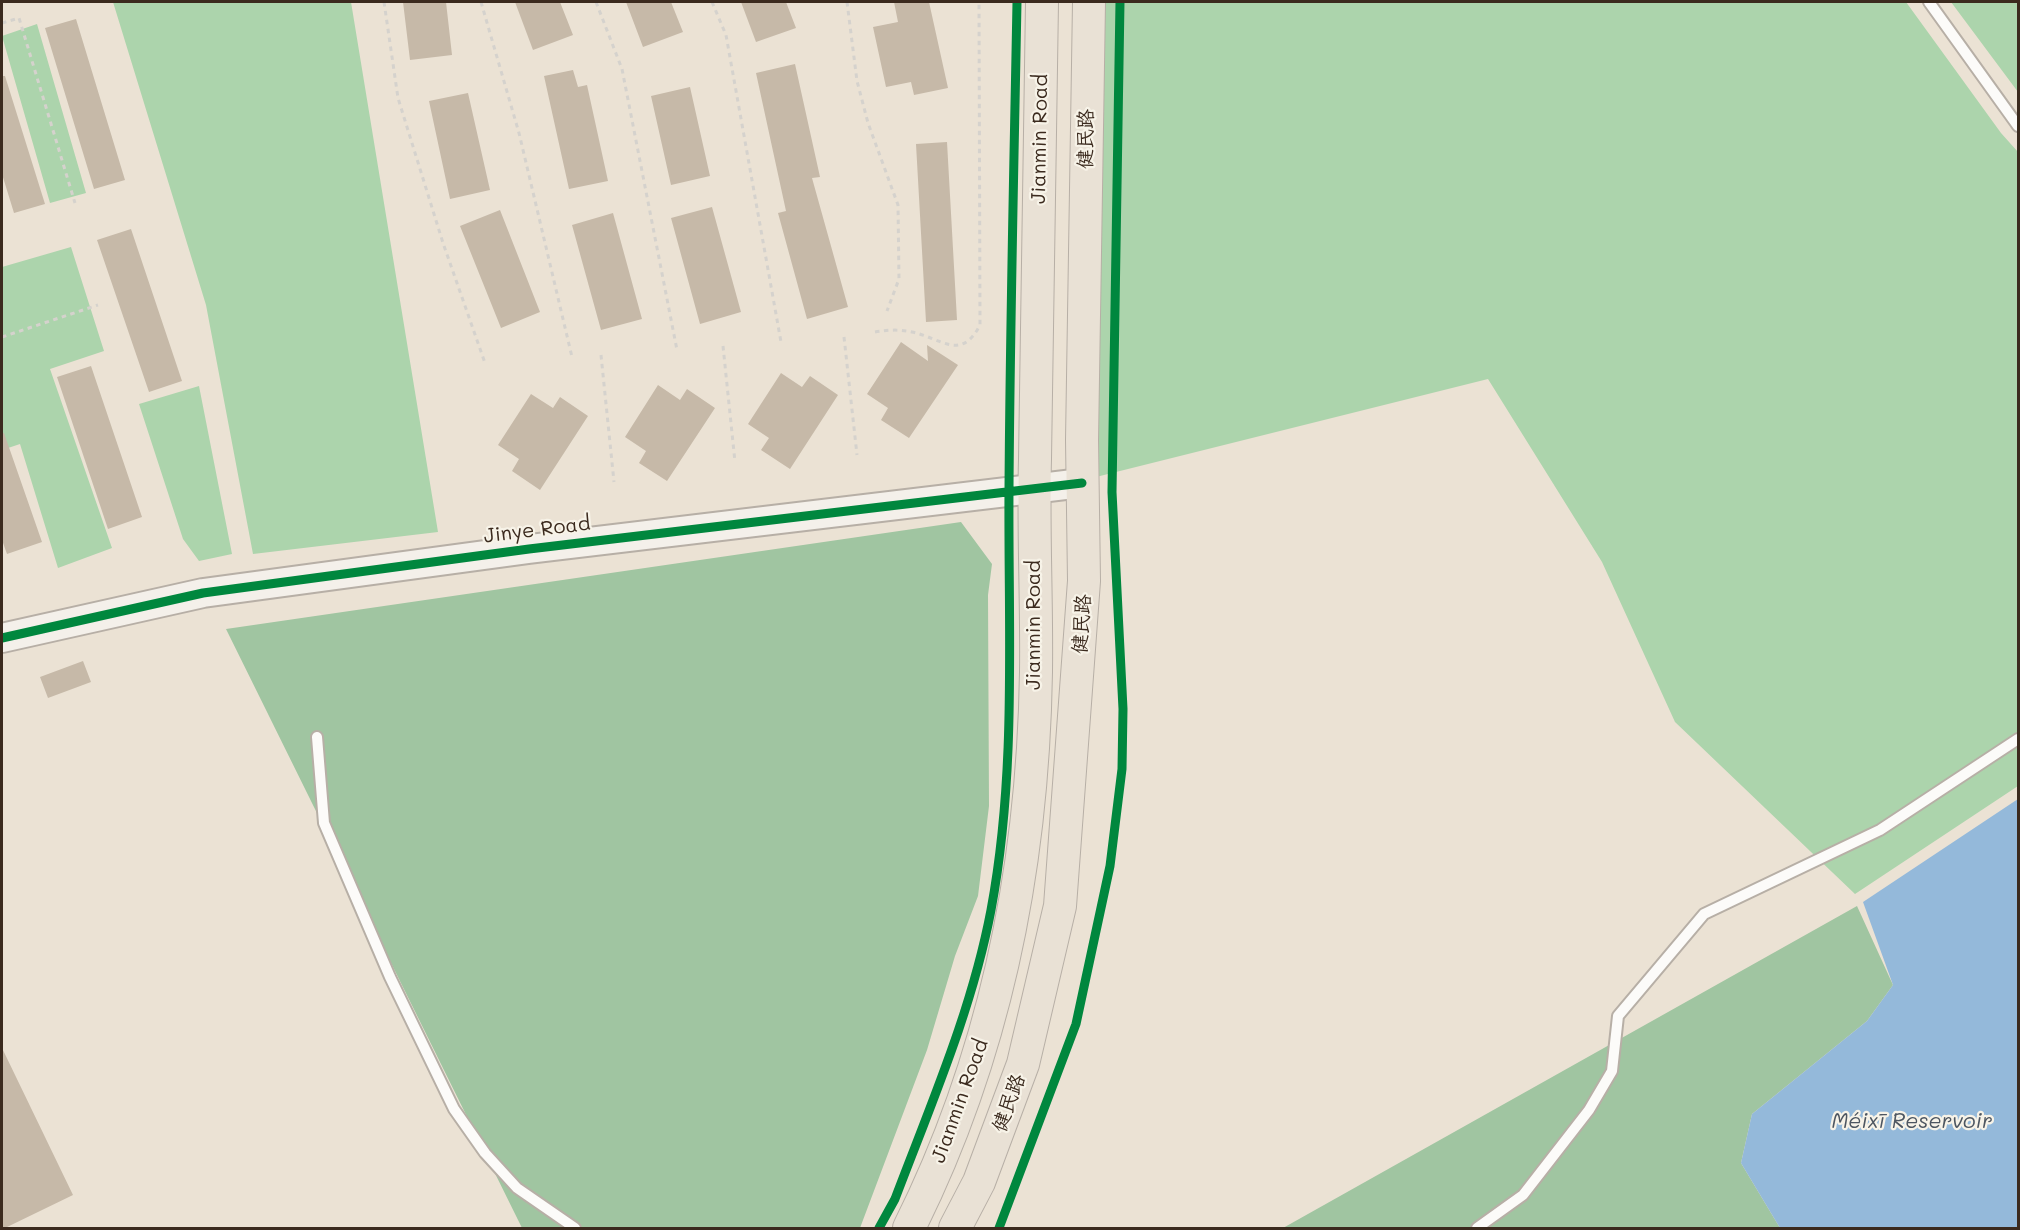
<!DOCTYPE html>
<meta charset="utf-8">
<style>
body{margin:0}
#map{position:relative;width:2020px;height:1230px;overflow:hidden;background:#ebe2d4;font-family:Mali,sans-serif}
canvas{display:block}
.frame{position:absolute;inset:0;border:3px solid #3b2a1e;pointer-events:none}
</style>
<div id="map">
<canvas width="2020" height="1230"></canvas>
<div class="frame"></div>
</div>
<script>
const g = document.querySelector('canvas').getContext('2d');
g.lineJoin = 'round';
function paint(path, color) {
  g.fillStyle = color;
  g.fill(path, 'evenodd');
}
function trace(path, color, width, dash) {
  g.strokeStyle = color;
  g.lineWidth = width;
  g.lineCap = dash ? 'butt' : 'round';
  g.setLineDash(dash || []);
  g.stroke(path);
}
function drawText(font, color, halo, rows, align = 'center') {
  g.font = font + ' Mali,"LXGW WenKai TC",sans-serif';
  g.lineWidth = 4.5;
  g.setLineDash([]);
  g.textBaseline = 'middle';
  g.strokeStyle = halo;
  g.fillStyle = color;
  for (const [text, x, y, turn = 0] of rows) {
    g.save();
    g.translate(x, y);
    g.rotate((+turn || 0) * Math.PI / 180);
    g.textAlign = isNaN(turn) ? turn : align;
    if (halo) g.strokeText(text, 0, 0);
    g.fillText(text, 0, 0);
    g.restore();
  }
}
paint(new Path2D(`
 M113 2H351L438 532 253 554 206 305Z
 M1098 2H1906L2001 133 2018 152V786L1855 894 1675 722 1602 562 1488 379 1092 478Z
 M1951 2H2018V92Z
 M37 24 86 193 50 203 2 36Z
 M71 247 104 351 50 369 112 548 58 568 20 444 2 450V267Z
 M199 386 232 554 199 561 183 539 139 404Z`), '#acd4ac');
paint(new Path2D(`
 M961 522 992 564 988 595 989 806 978 896 955 956 927 1050 860 1228H522L226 629Z
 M1857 906 1893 985 1867 1021 1752 1114 1741 1163 1780 1228H1283Z`), '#a0c5a1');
paint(new Path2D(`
 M2018 799V1228H1780L1741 1163 1752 1114 1867 1021 1893 985 1863 902Z`), '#94b9da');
paint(new Path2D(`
 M403 2H446L452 55 410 60Z
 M515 2H560L573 35 533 50Z
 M626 2H671L683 32 643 47Z
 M741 2H786L796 28 756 42Z
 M894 2H929L948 88 914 95 911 82 886 87 873 27 898 22Z
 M76 19 125 180 94 189 45 28Z
 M795 64 820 177 812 178 848 307 807 319 778 213 786 211 756 73Z
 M573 70 578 87 587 85 608 181 569 189 544 76Z
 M2 76H5L45 204 14 213 2 174Z
 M690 87 710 176 671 185 651 96Z
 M468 93 490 190 450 199 429 101Z
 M947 142 957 320 926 322 916 144Z
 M712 207 741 312 700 324 671 218Z
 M500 210 540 312 501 328 460 226Z
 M613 213 642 319 601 330 572 225Z
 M131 229 182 381 149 392 97 240Z
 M901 342 928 361 927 345 958 365 909 438 881 420 888 408 867 394Z
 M91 366 142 517 108 529 57 377Z
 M781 373 802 387 810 376 838 395 790 469 761 450 769 438 748 424Z
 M658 385 680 400 687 389 715 408 667 481 639 463 646 451 625 437Z
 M531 394 553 408 560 397 588 416 540 490 512 471 519 459 498 445Z
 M2 433H4L42 542 7 554 2 540Z
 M83 661 91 682 48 698 40 677Z
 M2 1048 73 1195 5 1228H2Z`), '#c6b9a8');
const lane = new Path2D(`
 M1929 2 2018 126
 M317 737 324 823 390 977 454 1109 485 1153 517 1188 575 1228
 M1477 1228 1523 1195 1589 1110 1612 1071 1618 1016 1704 914 1880 830 2018 739`);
const secondary = new Path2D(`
 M2 638 203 593 529 549 1082 483`);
const primary = new Path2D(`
 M909 1228C996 1054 1033 865 1036 672 1037 601 1033 530 1035 459 1038 306 1040 154 1042 2
 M955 1228 979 1182 1023 1064 1060 906 1084 581 1082 440 1089 2`);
trace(lane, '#b7afa6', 14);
trace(secondary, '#b7afa6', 32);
trace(primary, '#b7afa6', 34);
trace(new Path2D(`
 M384 2 398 98 443 243 485 363
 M481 2 519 133 572 357
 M596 2 622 69 677 350
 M712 2 726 35 781 342
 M847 2 857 81 868 123 898 205 899 279 887 311
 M2 23 19 18 75 203
 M875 332C887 330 899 329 912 332 941 338 961 362 980 325L979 2
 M2 337 98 305
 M844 337 857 455
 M723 346 735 462
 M601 355 614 482`), '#d5d2cd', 3, [4.5, 4.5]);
trace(lane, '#fcfbf9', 10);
trace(secondary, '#f4f0ea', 28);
trace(primary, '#e9e1d5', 32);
trace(new Path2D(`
 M2 638 203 593 529 549 1082 483
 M879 1228 895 1199C931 1104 972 1010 991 910 1017 771 1008 630 1009 490 1010 327 1014 164 1017 2
 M999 1228 1076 1024 1110 866 1122 769 1123 709 1112 492 1120 2`), '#00873e', 9);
drawText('20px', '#3b2a1e', '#f7f3e8', [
 ["Jianmin Road",1040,139,-89],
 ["健民路",1086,139,-89],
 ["Jinye Road",537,530,-7],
 ["健民路",1082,624,-86],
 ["Jianmin Road",1034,625,-90],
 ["Jianmin Road",960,1101,-70],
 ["健民路",1009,1103,-70]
]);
drawText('italic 21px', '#4d5661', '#f7f3e8', [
 ["Méixī Reservoir",1912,1122]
]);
</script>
